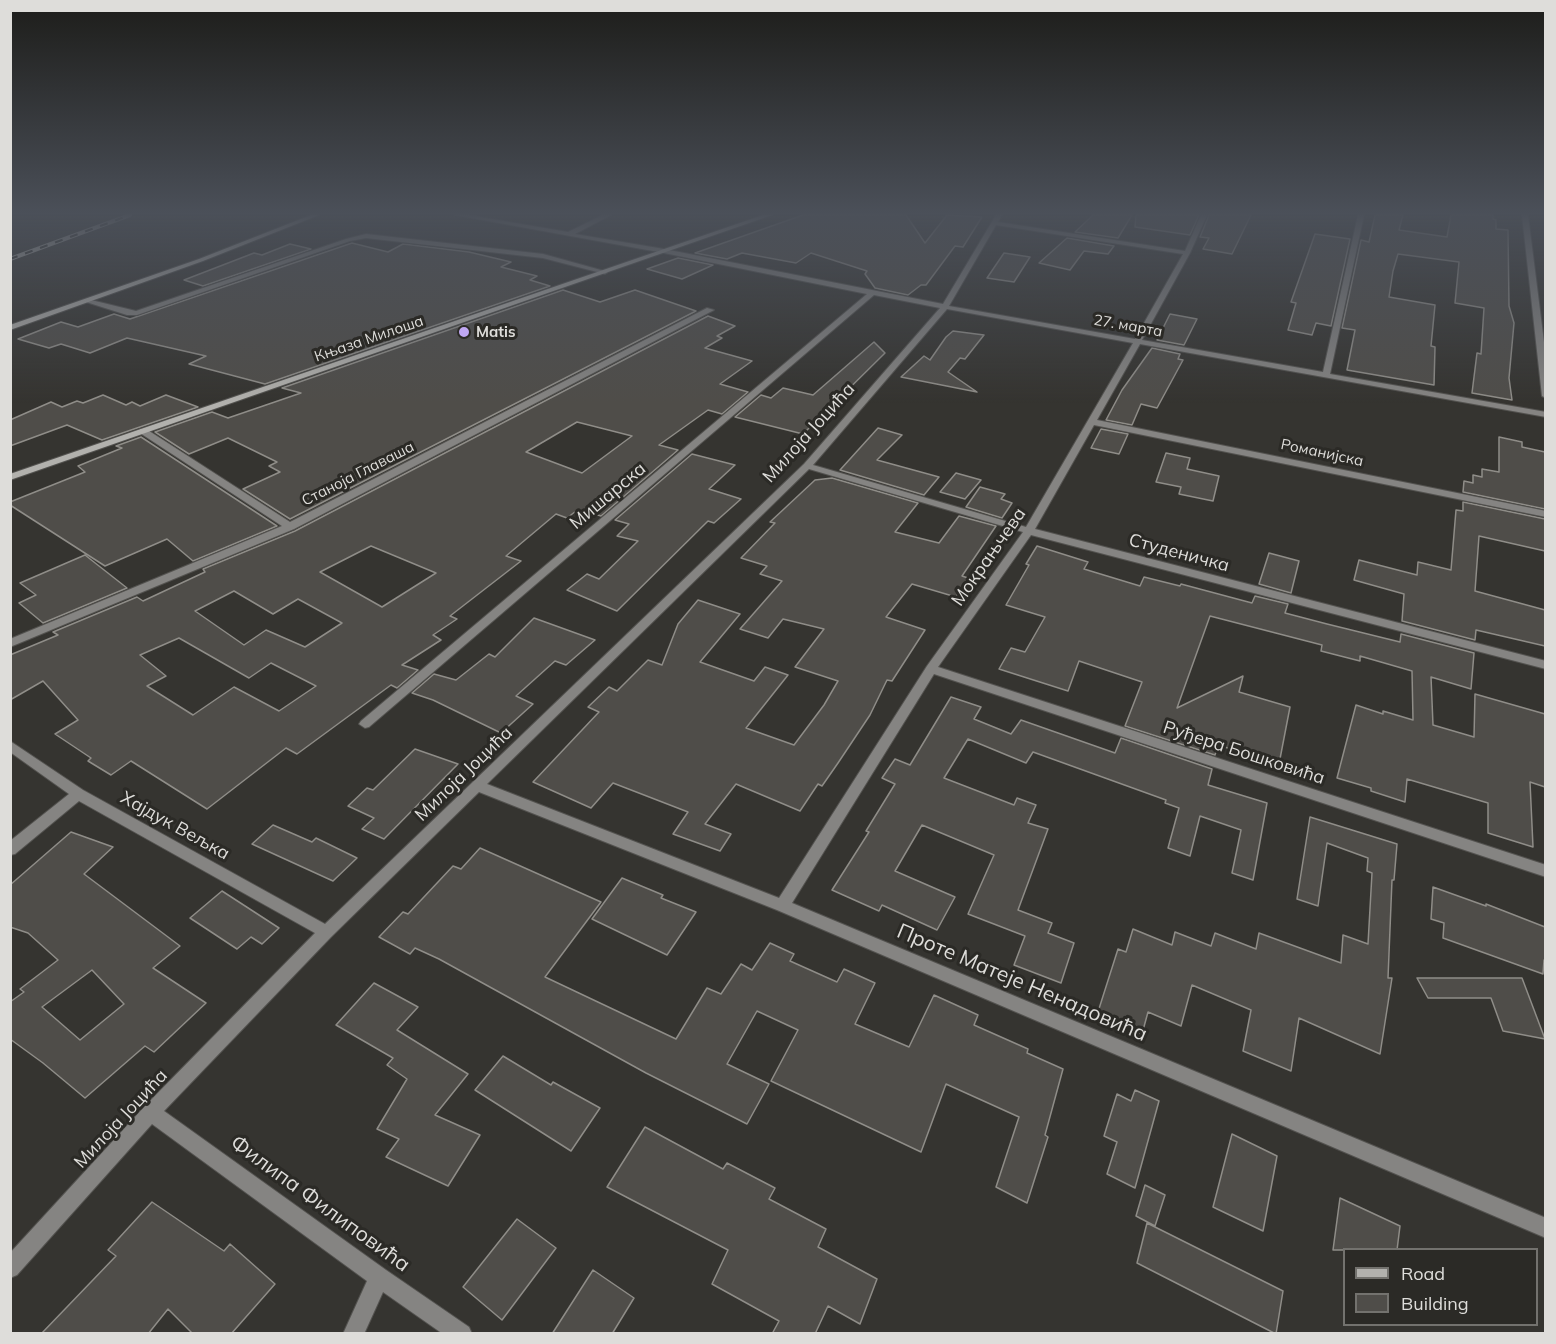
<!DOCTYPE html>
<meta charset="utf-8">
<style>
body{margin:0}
#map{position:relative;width:1556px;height:1344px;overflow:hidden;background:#353430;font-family:Mulish,sans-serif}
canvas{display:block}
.frame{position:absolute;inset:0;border:12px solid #deddda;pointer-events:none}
.legend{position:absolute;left:1343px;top:1248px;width:195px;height:78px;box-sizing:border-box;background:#2b2a26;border:2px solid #73726e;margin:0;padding:8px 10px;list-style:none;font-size:18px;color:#deddda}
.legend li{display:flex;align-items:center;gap:12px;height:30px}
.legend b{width:30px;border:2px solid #73726e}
</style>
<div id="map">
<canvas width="1556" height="1344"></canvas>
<div class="frame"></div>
<ul class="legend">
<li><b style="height:8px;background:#b2b1ad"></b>Road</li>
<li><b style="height:16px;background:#4f4d49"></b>Building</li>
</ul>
</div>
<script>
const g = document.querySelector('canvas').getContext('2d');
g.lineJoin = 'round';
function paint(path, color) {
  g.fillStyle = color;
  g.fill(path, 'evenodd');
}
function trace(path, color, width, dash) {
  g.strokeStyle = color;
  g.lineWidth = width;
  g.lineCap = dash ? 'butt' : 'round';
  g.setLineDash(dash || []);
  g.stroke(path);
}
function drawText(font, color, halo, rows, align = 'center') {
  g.font = font + ' Mulish,sans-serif';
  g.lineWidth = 6;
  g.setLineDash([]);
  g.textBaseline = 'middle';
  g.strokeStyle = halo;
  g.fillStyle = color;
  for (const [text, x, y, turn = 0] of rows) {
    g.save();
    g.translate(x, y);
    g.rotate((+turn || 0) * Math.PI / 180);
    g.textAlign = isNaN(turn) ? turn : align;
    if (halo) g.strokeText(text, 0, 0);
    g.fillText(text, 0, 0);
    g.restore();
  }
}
const building = new Path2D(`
 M803 215H906L925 243 947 215 982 217 963 247 955 246 926 285H921L908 295 875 288 865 274 867 271 811 253 796 263 742 253 727 259 695 253Z
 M1093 215H1132L1118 238 1075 232Z
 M1136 215H1199L1190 235 1135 227Z
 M1209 215H1251L1232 254 1203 249 1209 238 1200 237Z
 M1375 215H1403L1399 230 1447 237 1451 215H1493V219L1496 220V229L1508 230 1509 306 1514 323 1509 378 1512 400 1472 393 1477 353 1481 354 1484 308 1455 303 1459 262 1398 254 1393 271 1389 297 1435 305 1431 346 1435 347 1434 385 1347 370 1355 330 1342 328 1361 240 1369 242Z
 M1315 234 1350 239 1331 326 1316 323 1312 335 1288 330 1296 303 1291 302Z
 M1067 238 1114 246 1108 254 1084 251 1070 270 1039 263Z
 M352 243 388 252 403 244 469 252 511 262 501 267 537 276 530 280 550 286 265 384 189 364 206 356 127 338 90 353 61 344 49 348 18 339 61 322 78 327 114 314 130 319Z
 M290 244 311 249 203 286 184 280 254 253 262 255Z
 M1004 253 1030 257 1014 282 987 278Z
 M678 258 713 265 682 279 647 269Z
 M563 290 600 302 635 290 696 311 290 519 243 489 280 472 269 466 277 462 228 438 189 454 155 432 212 412 228 418 301 393 282 388Z
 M1170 314 1197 319 1184 345 1157 340Z
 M708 316 735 326 717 336 722 338 705 348 752 361 720 384 748 392 722 414 708 410 659 445 678 450 601 516 585 511 582 513 576 511 567 518 556 514 506 556 521 561 450 616 457 619 433 635 441 640 402 665 418 670 397 688 391 685 297 754 286 748 207 809 131 761 111 775 88 761 91 758 55 734 78 720 43 681 10 700V655L58 635 53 632 137 597 143 601 205 572 203 569 295 531ZM577 422 632 436 582 473 526 452ZM371 546 436 573 382 607 320 572ZM234 591 273 614 298 599 342 623 305 647 266 630 244 645 195 611ZM179 638 249 678 271 663 316 686 279 711 234 687 193 715 147 686 166 676 140 655Z
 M953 331 984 335 965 359 960 358 948 372 977 392 901 377 924 356 930 360 946 337Z
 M874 342 885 353 803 434 735 417 761 395 771 398 783 388 813 395Z
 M1152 348 1180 354 1178 359 1183 360 1157 408 1141 404 1132 425 1106 420 1122 390Z
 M103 395 126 405 132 402 140 406 166 395 198 407 102 440 67 425 10 446V420L51 402 62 407 77 401 83 403Z
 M878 428 902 435 877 460 939 477 924 495 840 470Z
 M1101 429 1128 434 1119 454 1091 448Z
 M141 437 277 526 193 561 167 539 105 566 10 505V502L85 472 78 466 122 448 116 446Z
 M1499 437 1522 442V447L1545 452V509L1463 492 1464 481 1473 483V475L1482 477V469L1499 472Z
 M1166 453 1190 458 1187 469 1219 476 1213 501 1179 494 1181 487 1156 482Z
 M692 454 735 465 709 489 741 499 714 523 708 521 617 611 567 590 587 574 599 579 638 541 617 536 629 524 615 520Z
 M956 473 981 480 965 499 940 492Z
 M832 478 918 503 895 532 939 543 959 516 996 526 962 576 968 578 956 597 912 584 886 617 925 630 892 681 887 680 870 715 838 763 822 786 818 784 800 811 736 784 705 824 731 834 720 851 673 834 688 812 613 783 591 808 533 782 599 712 588 707 609 687 617 691 648 660 662 665 678 624 698 600 740 614 700 662 754 681 765 667 788 675 746 728 794 745 824 705 838 681 795 667 824 629 783 619 768 638 740 629 782 581 760 574 767 566 741 558 775 523 770 522 815 480Z
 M980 487 1005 494 1001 499 1012 503 1002 518 966 507Z
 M1463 502 1545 519V551L1479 536 1475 591 1545 610V646L1476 630 1475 640 1402 621 1404 594 1354 580 1359 560 1417 575 1418 562 1451 570 1456 510 1463 511Z
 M1037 546 1088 562 1084 569 1140 586 1144 577 1180 586 1181 584 1252 603 1255 596 1288 604 1285 613 1327 624 1400 642 1401 634 1474 653 1471 689 1431 677 1433 725 1474 737 1475 694 1545 714V787L1530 782 1533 847 1488 833V803L1407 779 1405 802 1371 791V788L1337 778 1356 705 1383 714V711L1413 720 1412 671 1360 656V661L1321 651 1322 645 1210 616 1177 708 1243 676 1239 692 1290 707 1279 764 1218 745 1215 755 1125 726 1142 682 1079 661 1068 691 999 669 1011 648 1025 652 1045 617 1006 605 1029 565 1026 564Z
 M1269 553 1299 561 1291 593 1259 584Z
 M85 555 127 588 43 623 19 603 36 595 20 583Z
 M534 618 595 640 566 665 555 661 516 696 533 704 501 733 433 700 412 693 434 674 456 680 489 654 495 657Z
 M951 697 981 707 974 719 1011 734 1021 720 1115 753 1121 738 1212 769 1208 785 1267 803 1253 880 1232 873 1241 830 1200 816 1190 856 1168 848 1179 808 1165 803 1166 800 1033 752 1026 763 968 739 944 778 1014 805 1017 798 1036 805 1028 823 1048 829 1018 910 1052 923 1048 933 1074 943 1061 983 1014 965 1025 936 968 914 994 855 922 825 895 871 955 897 937 930 882 905 879 911 832 890 869 832 866 831 895 784 882 778 895 759 910 765Z
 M415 749 458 764 384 839 362 829 374 818 348 806 367 788 373 790Z
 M1310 817 1397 844 1394 880H1392L1388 978H1392L1380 1054 1299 1018 1291 1071 1243 1051 1251 1010 1192 985 1181 1026 1148 1012 1142 1034 1097 1015 1118 949 1126 952 1133 929 1172 945 1175 932 1211 946 1215 933 1256 949 1259 933 1341 963 1343 935 1368 944 1372 873 1367 871 1368 858 1327 843 1318 906 1297 899Z
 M273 825 312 842 316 838 357 858 333 881 252 844Z
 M71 832 113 847 84 874 180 946 153 968 206 1003 154 1052 145 1046 85 1098 43 1063 10 1039V1002L24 992 20 989 58 960 28 933 10 927V885ZM92 970 124 1004 80 1040 42 1007Z
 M480 848 601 902 545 977 676 1039 707 988 721 994 741 964 752 970 770 943 794 954 790 961 837 982 844 969 875 983 855 1024 909 1047 934 995 978 1015 974 1025 1028 1049 1027 1053 1063 1069 1045 1135 1048 1137 1027 1203 996 1187 1019 1117 946 1084 921 1152 771 1081 798 1030 757 1011 727 1064 769 1084 747 1124 646 1073 439 959 415 948 410 954 379 937 403 912 408 914 453 866 461 869Z
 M622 878 663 895 661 898 696 912 667 955 592 919Z
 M1433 887 1486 906V904L1545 927V960H1544L1543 974 1443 938 1444 923 1431 919Z
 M222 891 279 928 262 944 251 937 237 949 190 918Z
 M1417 978H1522L1545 1039 1503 1031 1491 998H1428Z
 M374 983 418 1007 397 1030 468 1074 435 1115 480 1135 448 1186 386 1157 399 1139 377 1129 407 1079 387 1065 393 1058 336 1025Z
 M503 1056 551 1085 553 1082 600 1108 571 1151 475 1090Z
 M1135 1090 1159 1101 1135 1188 1107 1174 1117 1142 1104 1136 1117 1094 1131 1101Z
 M645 1127 723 1169 727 1163 775 1188 769 1199 826 1229 818 1247 877 1279 860 1324 828 1306 815 1334H772L779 1321 712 1284 728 1250 607 1187Z
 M1232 1134 1277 1156 1263 1231 1213 1207Z
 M1145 1185 1165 1195 1155 1226 1136 1216Z
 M1340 1198 1400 1226 1397 1250H1333Z
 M152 1202 224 1251 230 1244 275 1284 231 1334H193L168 1309 148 1334H41L116 1256 108 1250Z
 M517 1219 556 1248 502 1320 463 1287Z
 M1147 1223 1283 1291 1276 1334 1137 1263Z
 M593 1270 634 1298 612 1334H552Z`);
paint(building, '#4f4d49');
trace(building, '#8f8d88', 1.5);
const street = new Path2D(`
 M455 215H468L568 232 603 215H611L575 234 664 249 943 304 996 215H1002L998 222 1185 251 1201 215H1207L1190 253 1142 340 1323 372 1358 215H1364L1330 374 1546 412V417L1140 344 1097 420 1546 511V517L1094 425 1035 529 1546 661V669L1031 535 938 667 1546 865V877L934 674 792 903 1546 1218V1238L777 910 479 792 331 937 164 1111 386 1270 469 1327 472 1334H443L383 1292 364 1334H343L367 1281 152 1124 17 1275 10 1278V1253L145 1106 315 933 79 801 15 854 10 855V841L69 794 10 752V741L83 790 325 924 804 464 940 308 874 295 369 727 365 728 359 724 361 721 867 294 664 253ZM996 225 1183 254 1135 339 949 306ZM947 309 1133 343 1026 527 813 465ZM809 469 1023 532 927 666 779 898 487 784Z
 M1522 215H1528L1546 358V398L1542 396Z
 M366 234 543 254 608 272 605 274 543 258 366 238 350 241 137 315H127L83 301 87 299 136 311 346 239Z
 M707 308 714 310 294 529 10 647V639L282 526 140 433V429H146L290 522Z`);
const secondary = new Path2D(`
 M311 215H319L203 261 10 330V325L199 259Z
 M763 215H772L10 480V474Z`);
trace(street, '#53524f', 2);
trace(secondary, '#53524f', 2);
paint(street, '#858482');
paint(secondary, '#b2b1ad');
const rail = new Path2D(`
 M10 259 130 215`);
trace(rail, '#bab9b5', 4);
trace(rail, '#2b2a26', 2, [8]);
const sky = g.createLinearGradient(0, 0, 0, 403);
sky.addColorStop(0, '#1d1d1a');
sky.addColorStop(0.53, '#4b5059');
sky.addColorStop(1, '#4b505900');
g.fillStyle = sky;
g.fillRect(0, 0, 1556, 403);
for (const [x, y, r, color] of [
 [464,332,6,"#c0a8f4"]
]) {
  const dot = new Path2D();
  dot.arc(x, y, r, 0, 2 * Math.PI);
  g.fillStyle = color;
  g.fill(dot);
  trace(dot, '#2b2a26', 2);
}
drawText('15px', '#deddda', '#2b2a26', [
 ["27. марта",1128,326,10],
 ["Књаза Милоша",369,339,-19],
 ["Романијска",1322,453,12],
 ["Станоја Главаша",358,474,-27]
]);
drawText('bold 15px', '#deddda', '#2b2a26', [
 ["Matis",476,332]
], 'left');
drawText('18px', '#deddda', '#2b2a26', [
 ["Милоја Јоцића",809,433,-48],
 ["Мишарска",608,496,-40],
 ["Студеничка",1179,553,15],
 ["Мокрањчева",989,557,-55],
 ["Руђера Бошковића",1244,753,18],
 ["Милоја Јоцића",464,774,-44],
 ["Хајдук Вељка",175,826,29],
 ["Милоја Јоцића",121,1119,-47]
]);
drawText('21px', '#deddda', '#2b2a26', [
 ["Проте Матеје Ненадовића",1022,983,23],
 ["Филипа Филиповића",320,1204,36]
]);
</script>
